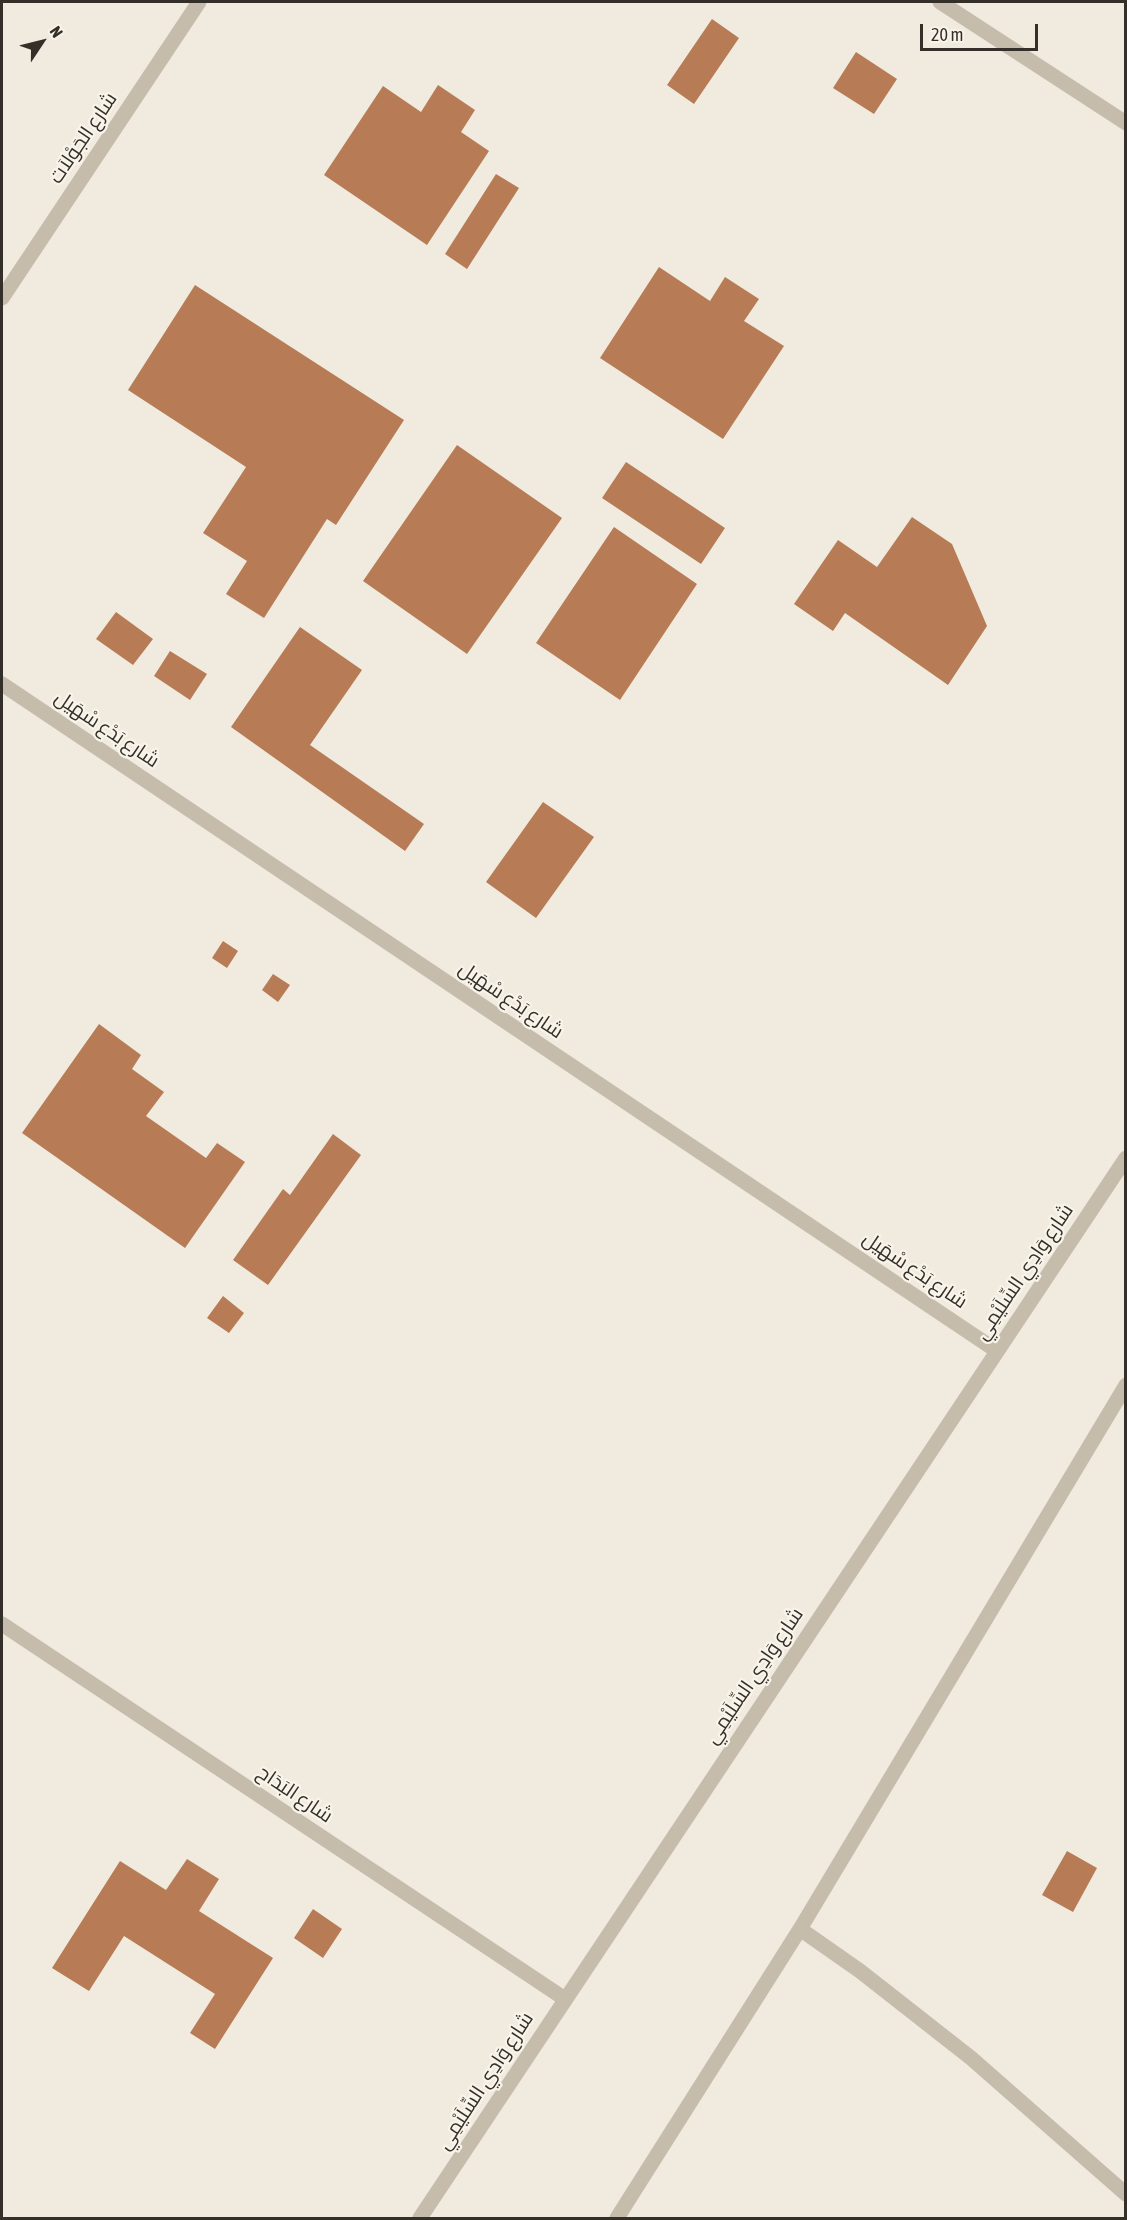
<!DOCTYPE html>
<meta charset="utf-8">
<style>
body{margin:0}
#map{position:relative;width:1127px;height:2220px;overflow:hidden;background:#f0eadf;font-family:"Asap Condensed",sans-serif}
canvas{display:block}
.frame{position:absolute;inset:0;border:3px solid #352f2a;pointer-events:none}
.north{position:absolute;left:12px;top:12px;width:60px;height:60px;-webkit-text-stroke:4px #f8f4ea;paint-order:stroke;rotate:55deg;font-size:16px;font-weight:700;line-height:24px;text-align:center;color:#352f2a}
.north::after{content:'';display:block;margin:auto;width:21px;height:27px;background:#352f2a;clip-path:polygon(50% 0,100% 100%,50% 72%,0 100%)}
.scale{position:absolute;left:920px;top:24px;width:118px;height:27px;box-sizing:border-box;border:3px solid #352f2a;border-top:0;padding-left:8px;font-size:18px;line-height:21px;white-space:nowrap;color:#352f2a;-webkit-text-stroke:4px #f8f4ea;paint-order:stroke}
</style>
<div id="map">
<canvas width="1127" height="2220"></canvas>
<div class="frame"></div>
<div class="north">N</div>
<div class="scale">20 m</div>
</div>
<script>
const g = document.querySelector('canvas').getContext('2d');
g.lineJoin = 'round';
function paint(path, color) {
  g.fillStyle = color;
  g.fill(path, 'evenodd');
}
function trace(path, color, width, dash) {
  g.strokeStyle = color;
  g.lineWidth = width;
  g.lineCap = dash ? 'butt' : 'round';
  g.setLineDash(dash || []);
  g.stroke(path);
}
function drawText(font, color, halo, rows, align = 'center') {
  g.font = font + ' "Asap Condensed",Cairo,sans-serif';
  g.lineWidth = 4.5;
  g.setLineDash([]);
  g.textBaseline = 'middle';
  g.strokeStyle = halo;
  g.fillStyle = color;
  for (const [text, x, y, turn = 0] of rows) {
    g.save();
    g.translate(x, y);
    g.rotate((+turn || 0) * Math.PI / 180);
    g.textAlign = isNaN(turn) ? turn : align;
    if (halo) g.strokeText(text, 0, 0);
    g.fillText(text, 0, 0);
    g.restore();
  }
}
paint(new Path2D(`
 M712 19 739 38 694 104 667 85Z
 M856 52 897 79 874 114 833 88Z
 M438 85 475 110 461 132 489 151 427 245 324 175 383 86 421 112Z
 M496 174 519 188 467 269 445 254Z
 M659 267 710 301 725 277 759 299 744 321 784 346 723 439 600 358Z
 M195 285 404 420 336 525 327 519 264 618 226 594 247 561 203 533 246 467 128 390Z
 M457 445 562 518 467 654 363 581Z
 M626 462 725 528 701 564 602 498Z
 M912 517 952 544 987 626 948 685 845 613 833 631 794 604 838 540 877 567Z
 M614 527 697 584 620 700 536 643Z
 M116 612 153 639 133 665 96 639Z
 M300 627 362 670 310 745 424 824 405 851 231 727Z
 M170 651 207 674 190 700 154 676Z
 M543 802 594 837 536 918 486 882Z
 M223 941 238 951 227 968 212 958Z
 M273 974 290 985 278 1002 262 990Z
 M99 1024 141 1055 132 1069 164 1092 146 1116 206 1158 217 1143 245 1162 185 1248 22 1133Z
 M333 1134 361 1155 268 1285 233 1260 283 1189 290 1195Z
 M223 1296 244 1313 229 1333 207 1318Z
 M1067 1851 1097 1868 1073 1912 1042 1895Z
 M187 1859 219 1879 199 1911 273 1958 215 2049 190 2033 215 1994 124 1936 89 1991 52 1968 120 1861 166 1890Z
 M313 1909 342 1929 323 1958 294 1938Z`), '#b77c55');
trace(new Path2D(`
 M940 2 1126 123
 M2 298 199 2
 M2 684 997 1351
 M2 1624 565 1999
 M800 1929 860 1971 971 2058 1126 2194
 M420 2218 1126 1158
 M617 2218 800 1929 1126 1385`), '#c6bcac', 15);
drawText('20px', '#352f2a', '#f8f4ea', [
 ["شارع الجَوْلاَت",83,138,-56],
 ["شارع بَدْع سْهَيل",107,729,34],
 ["شارع بَدْع سْهَيل",511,1000,34],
 ["شارع بَدْع سْهَيل",915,1270,34],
 ["شارع وَادِي السِّلَيْمِي",1024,1272,-56],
 ["شارع وَادِي السِّلَيْمِي",754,1676,-56],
 ["شارع البَدَاح",295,1794,34],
 ["شارع وَادِي السِّلَيْمِي",485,2081,-57]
]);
</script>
